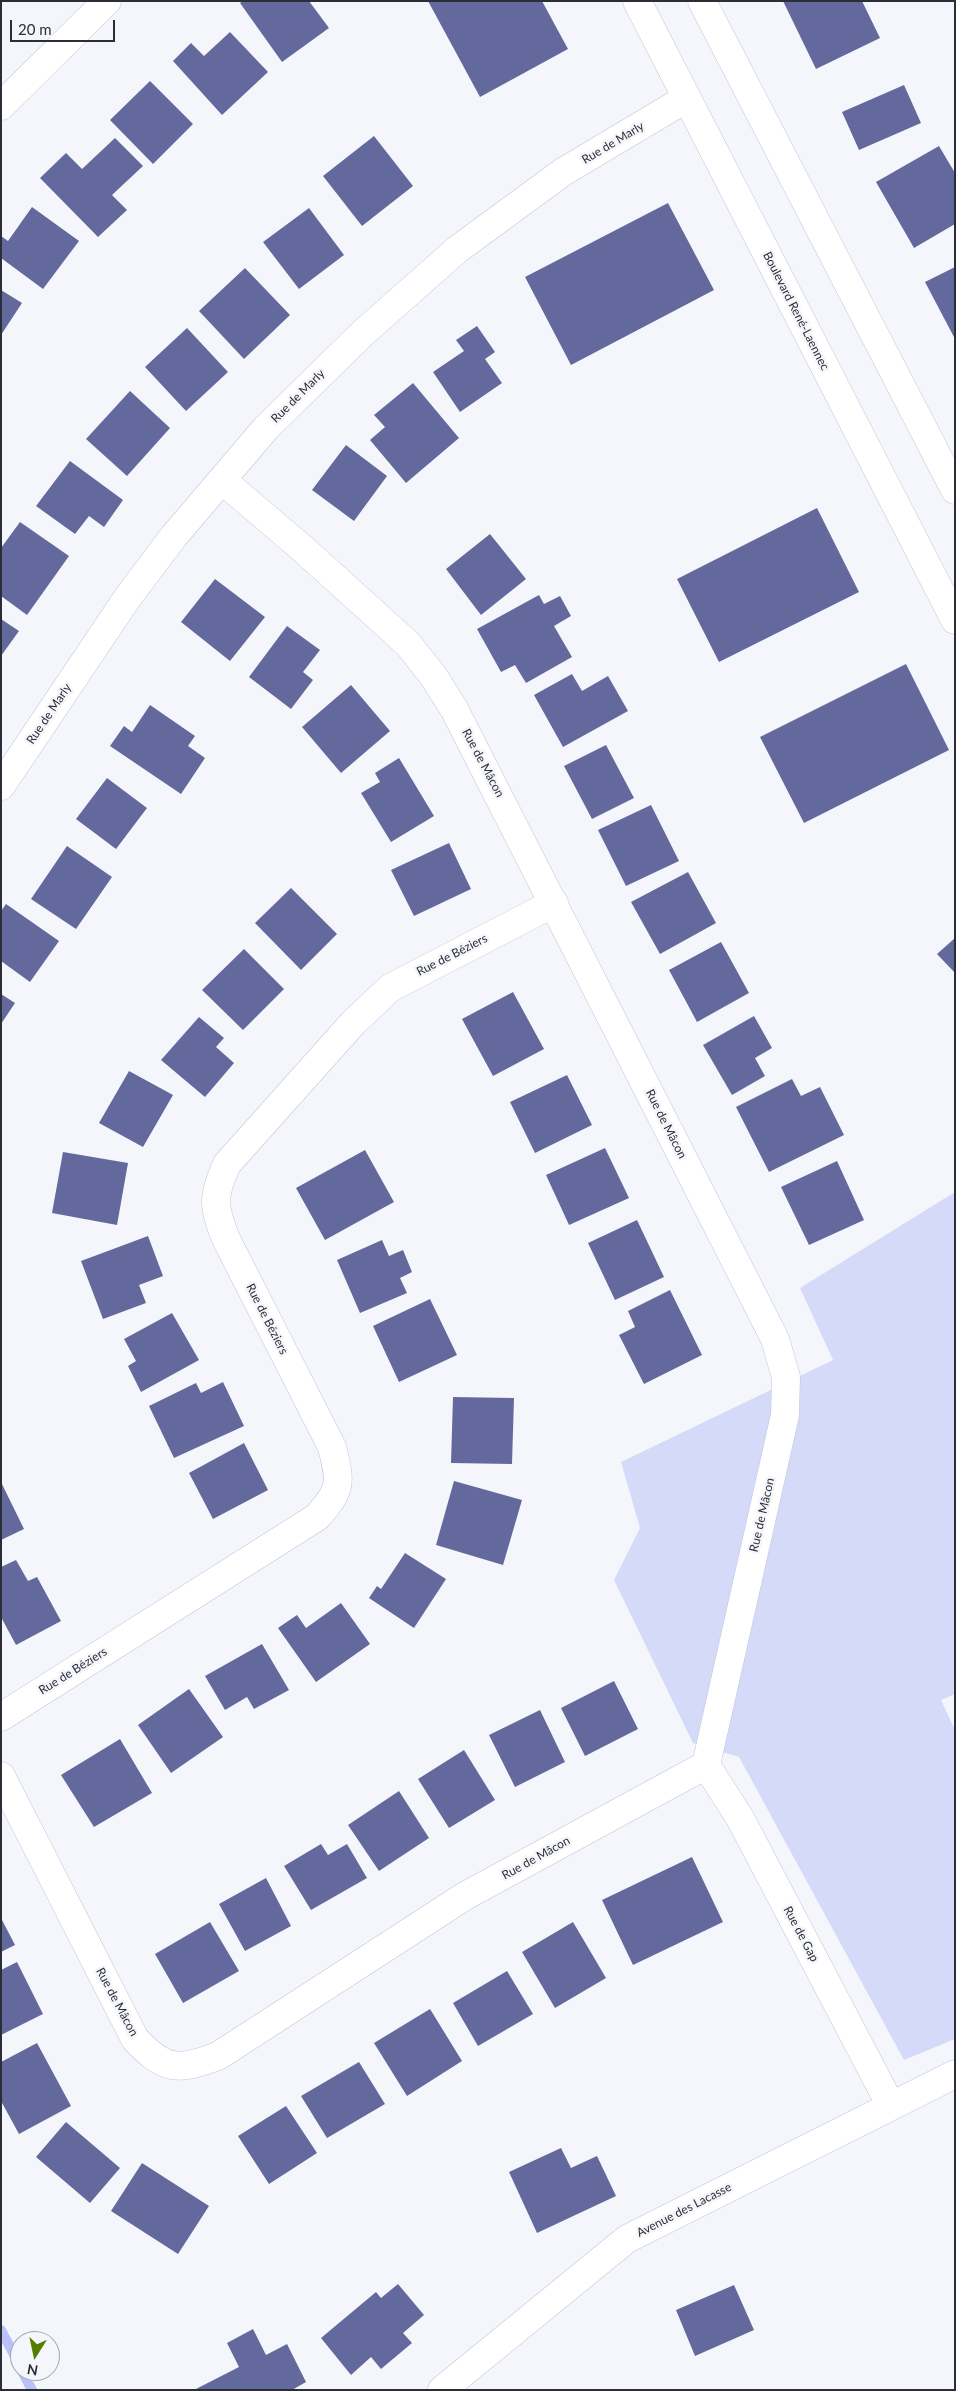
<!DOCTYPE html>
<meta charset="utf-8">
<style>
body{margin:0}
#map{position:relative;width:956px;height:2391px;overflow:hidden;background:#f5f6fb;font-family:Lato,sans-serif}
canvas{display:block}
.frame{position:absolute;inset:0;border:2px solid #2c2e37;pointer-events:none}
.north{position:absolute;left:10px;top:2331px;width:50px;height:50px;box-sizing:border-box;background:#f5f6fb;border:1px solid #a5a6ad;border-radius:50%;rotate:190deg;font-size:14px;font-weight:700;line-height:20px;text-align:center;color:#2c2e37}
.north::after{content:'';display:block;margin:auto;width:18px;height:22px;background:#547e00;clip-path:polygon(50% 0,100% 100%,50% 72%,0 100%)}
.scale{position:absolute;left:10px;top:20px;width:105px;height:22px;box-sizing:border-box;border:2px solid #2c2e37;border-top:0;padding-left:6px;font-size:15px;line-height:18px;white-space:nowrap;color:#2c2e37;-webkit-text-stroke:4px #f5f6fb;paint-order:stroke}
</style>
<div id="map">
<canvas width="956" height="2391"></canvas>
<div class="frame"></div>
<div class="north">N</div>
<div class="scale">20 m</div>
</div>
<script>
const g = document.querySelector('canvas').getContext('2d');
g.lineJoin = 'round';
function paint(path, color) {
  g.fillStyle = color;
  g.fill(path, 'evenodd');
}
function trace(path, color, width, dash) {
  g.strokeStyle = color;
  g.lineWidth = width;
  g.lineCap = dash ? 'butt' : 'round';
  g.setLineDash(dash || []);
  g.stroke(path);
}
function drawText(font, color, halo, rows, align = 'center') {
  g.font = font + ' Lato,sans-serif';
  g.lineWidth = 5;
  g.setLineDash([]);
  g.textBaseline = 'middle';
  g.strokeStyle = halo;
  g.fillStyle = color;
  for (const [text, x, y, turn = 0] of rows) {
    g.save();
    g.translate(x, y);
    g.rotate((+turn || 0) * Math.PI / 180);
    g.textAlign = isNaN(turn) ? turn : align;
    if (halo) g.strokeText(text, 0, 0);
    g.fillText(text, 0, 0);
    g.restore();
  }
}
paint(new Path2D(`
 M955 1192V1694L941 1700 955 1730V2039L904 2060 739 1757 693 1743 614 1580 640 1528 621 1462 833 1360 800 1288Z`), '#d6daf9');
trace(new Path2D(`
 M1 2330 20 2366
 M22 2371 32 2390`), '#bac0fa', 10);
paint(new Path2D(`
 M243 1H309L329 28 282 62 240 3Z
 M428 1H542L568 49 480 97Z
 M783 1H862L880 38 816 69Z
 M230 32 268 72 222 115 173 61 191 43 204 56Z
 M150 81 193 124 153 164 110 120Z
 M904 85 921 123 859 150 842 112Z
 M374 136 413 186 362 226 323 176Z
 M115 138 143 166 112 195 127 210 98 237 40 178 66 153 82 169Z
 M939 146 955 173V224L914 248 876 182Z
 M668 203 714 290 571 365 525 277Z
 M32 207 79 241 43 289 1 258V236L8 241Z
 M309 208 344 255 299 289 263 242Z
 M955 267V339L925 282Z
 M245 268 290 315 244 359 199 311Z
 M1 290 22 303 1 335Z
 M477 326 495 352 485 359 502 383 460 412 433 372 464 351 456 340Z
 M187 328 228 372 186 411 145 367Z
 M413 383 459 438 406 483 370 440 385 427 374 415Z
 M130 391 170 428 127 476 86 439Z
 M346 445 387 476 354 521 312 490Z
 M70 461 123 500 104 527 89 516 75 534 36 506Z
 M817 508 859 592 719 662 677 579Z
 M20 522 69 556 27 615 1 596V548Z
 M490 534 526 579 481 615 446 569Z
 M215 579 265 617 230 661 181 622Z
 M539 595 544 604 560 596 571 616 554 626 572 657 526 683 515 665 501 672 477 629Z
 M1 619 19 631 1 656Z
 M287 626 320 650 303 672 313 680 291 709 249 677Z
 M906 664 949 750 804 823 760 737Z
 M572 674 582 691 608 676 628 711 563 747 534 695Z
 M351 685 390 731 341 773 302 727Z
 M150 705 195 736 188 746 205 758 181 794 110 746 124 726 132 732Z
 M606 745 634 798 592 819 564 766Z
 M399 758 434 816 391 842 361 793 380 782 375 773Z
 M107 778 147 808 116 849 76 819Z
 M651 805 679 861 626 886 598 830Z
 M449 843 471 889 414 916 391 870Z
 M67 846 112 877 76 929 31 899Z
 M688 872 716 923 660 954 631 902Z
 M291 888 337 934 301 970 255 923Z
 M6 904 59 941 30 982 1 961V911Z
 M955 938V973L937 954Z
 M721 942 749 993 697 1022 669 970Z
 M244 949 284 989 243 1030 202 990Z
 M513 992 544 1049 493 1076 462 1019Z
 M1 994 15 1003 1 1024Z
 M754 1016 772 1048 755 1058 765 1076 732 1095 703 1045Z
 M199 1017 224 1038 216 1047 234 1063 205 1097 161 1060Z
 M129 1071 173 1095 143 1147 99 1123Z
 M567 1075 592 1125 535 1153 510 1102Z
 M792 1079 801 1096 820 1087 844 1135 769 1172 736 1107Z
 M605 1148 629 1198 569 1225 546 1175Z
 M365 1150 394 1202 325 1240 296 1188Z
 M63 1152 128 1163 117 1225 52 1213Z
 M837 1161 864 1220 809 1245 781 1187Z
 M637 1220 664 1277 615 1300 588 1243Z
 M148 1236 163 1276 139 1285 146 1303 103 1319 81 1261Z
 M382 1240 389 1256 403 1250 412 1272 400 1278 407 1293 360 1313 337 1260Z
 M670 1290 702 1355 644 1384 619 1335 635 1327 628 1311Z
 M430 1299 457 1355 399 1382 373 1326Z
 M172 1313 199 1360 141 1392 128 1366 136 1361 124 1339Z
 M223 1382 244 1426 174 1458 149 1406 196 1383 201 1393Z
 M453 1397 514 1398 512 1464 451 1463Z
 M244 1443 268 1490 213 1519 189 1473Z
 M454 1481 522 1500 503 1565 436 1545Z
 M1 1482 24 1529 1 1540Z
 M405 1553 446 1579 414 1628 369 1598 377 1586 381 1589Z
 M16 1560 28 1581 37 1577 61 1621 16 1645 1 1617V1567Z
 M341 1603 370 1644 316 1682 278 1628 297 1615 306 1628Z
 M262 1644 289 1690 254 1709 247 1697 225 1710 205 1676Z
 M614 1681 638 1729 585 1756 561 1708Z
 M189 1689 223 1737 171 1773 138 1725Z
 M540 1710 565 1762 515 1787 489 1735Z
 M120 1739 152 1793 94 1827 61 1775Z
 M464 1750 495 1800 449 1828 418 1779Z
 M399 1791 429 1838 379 1871 348 1825Z
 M321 1844 328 1855 347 1844 367 1878 311 1910 284 1866Z
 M692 1857 723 1922 633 1965 602 1900Z
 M266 1878 291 1926 245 1951 219 1904Z
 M1 1918 15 1945 1 1952Z
 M210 1922 239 1971 183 2003 155 1954Z
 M573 1922 606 1978 555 2008 522 1952Z
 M17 1962 43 2014 1 2035V1970Z
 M507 1971 533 2014 478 2046 453 2003Z
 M430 2009 462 2061 407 2096 374 2043Z
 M37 2043 71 2106 19 2134 1 2101V2062Z
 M359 2062 385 2104 327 2138 301 2096Z
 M286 2106 317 2153 269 2184 238 2136Z
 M66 2122 120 2168 90 2203 36 2157Z
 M561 2148 571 2168 597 2156 616 2196 537 2233 509 2172Z
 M142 2163 209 2206 178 2254 111 2211Z
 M398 2284 424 2315 403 2333 412 2343 381 2369 371 2357 351 2375 321 2338 376 2292 381 2298Z
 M734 2285 754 2330 695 2356 676 2310Z
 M253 2329 266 2355 287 2344 306 2382 292 2390H194L239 2367 227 2343Z`), '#64699d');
const minor = new Path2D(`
 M637 1 955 620
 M702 1 955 490
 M1 106 107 1
 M1 786 128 597 174 536 266 428 364 332 458 249 563 172 687 98
 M1 1717 317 1517C342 1489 341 1483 332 1447L226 1239C213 1206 212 1197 227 1164L353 1023 390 988 554 903
 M706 1765 740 1818 891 2106
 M1 1776 135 2039C165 2071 178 2071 218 2056L465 1896 706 1765 785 1415 786 1377 775 1339 454 709 434 677 408 644 303 549 222 480
 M442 2390 627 2239 955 2074`);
trace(minor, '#c0c4dd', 29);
trace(minor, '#fff', 28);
drawText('12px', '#2c2e37', '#f5f6fb', [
 ["Rue de Marly",613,143,-31],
 ["Boulevard René-Laennec",796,311,63],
 ["Rue de Marly",298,396,-45],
 ["Rue de Marly",49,714,-56],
 ["Rue de Mâcon",483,763,62],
 ["Rue de Béziers",452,955,-27],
 ["Rue de Mâcon",666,1124,63],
 ["Rue de Béziers",267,1319,63],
 ["Rue de Mâcon",762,1515,-77],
 ["Rue de Béziers",73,1671,-32],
 ["Rue de Mâcon",536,1858,-29],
 ["Rue de Gap",801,1934,62],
 ["Rue de Mâcon",117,2002,62],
 ["Avenue des Lacasse",684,2210,-27]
]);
</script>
